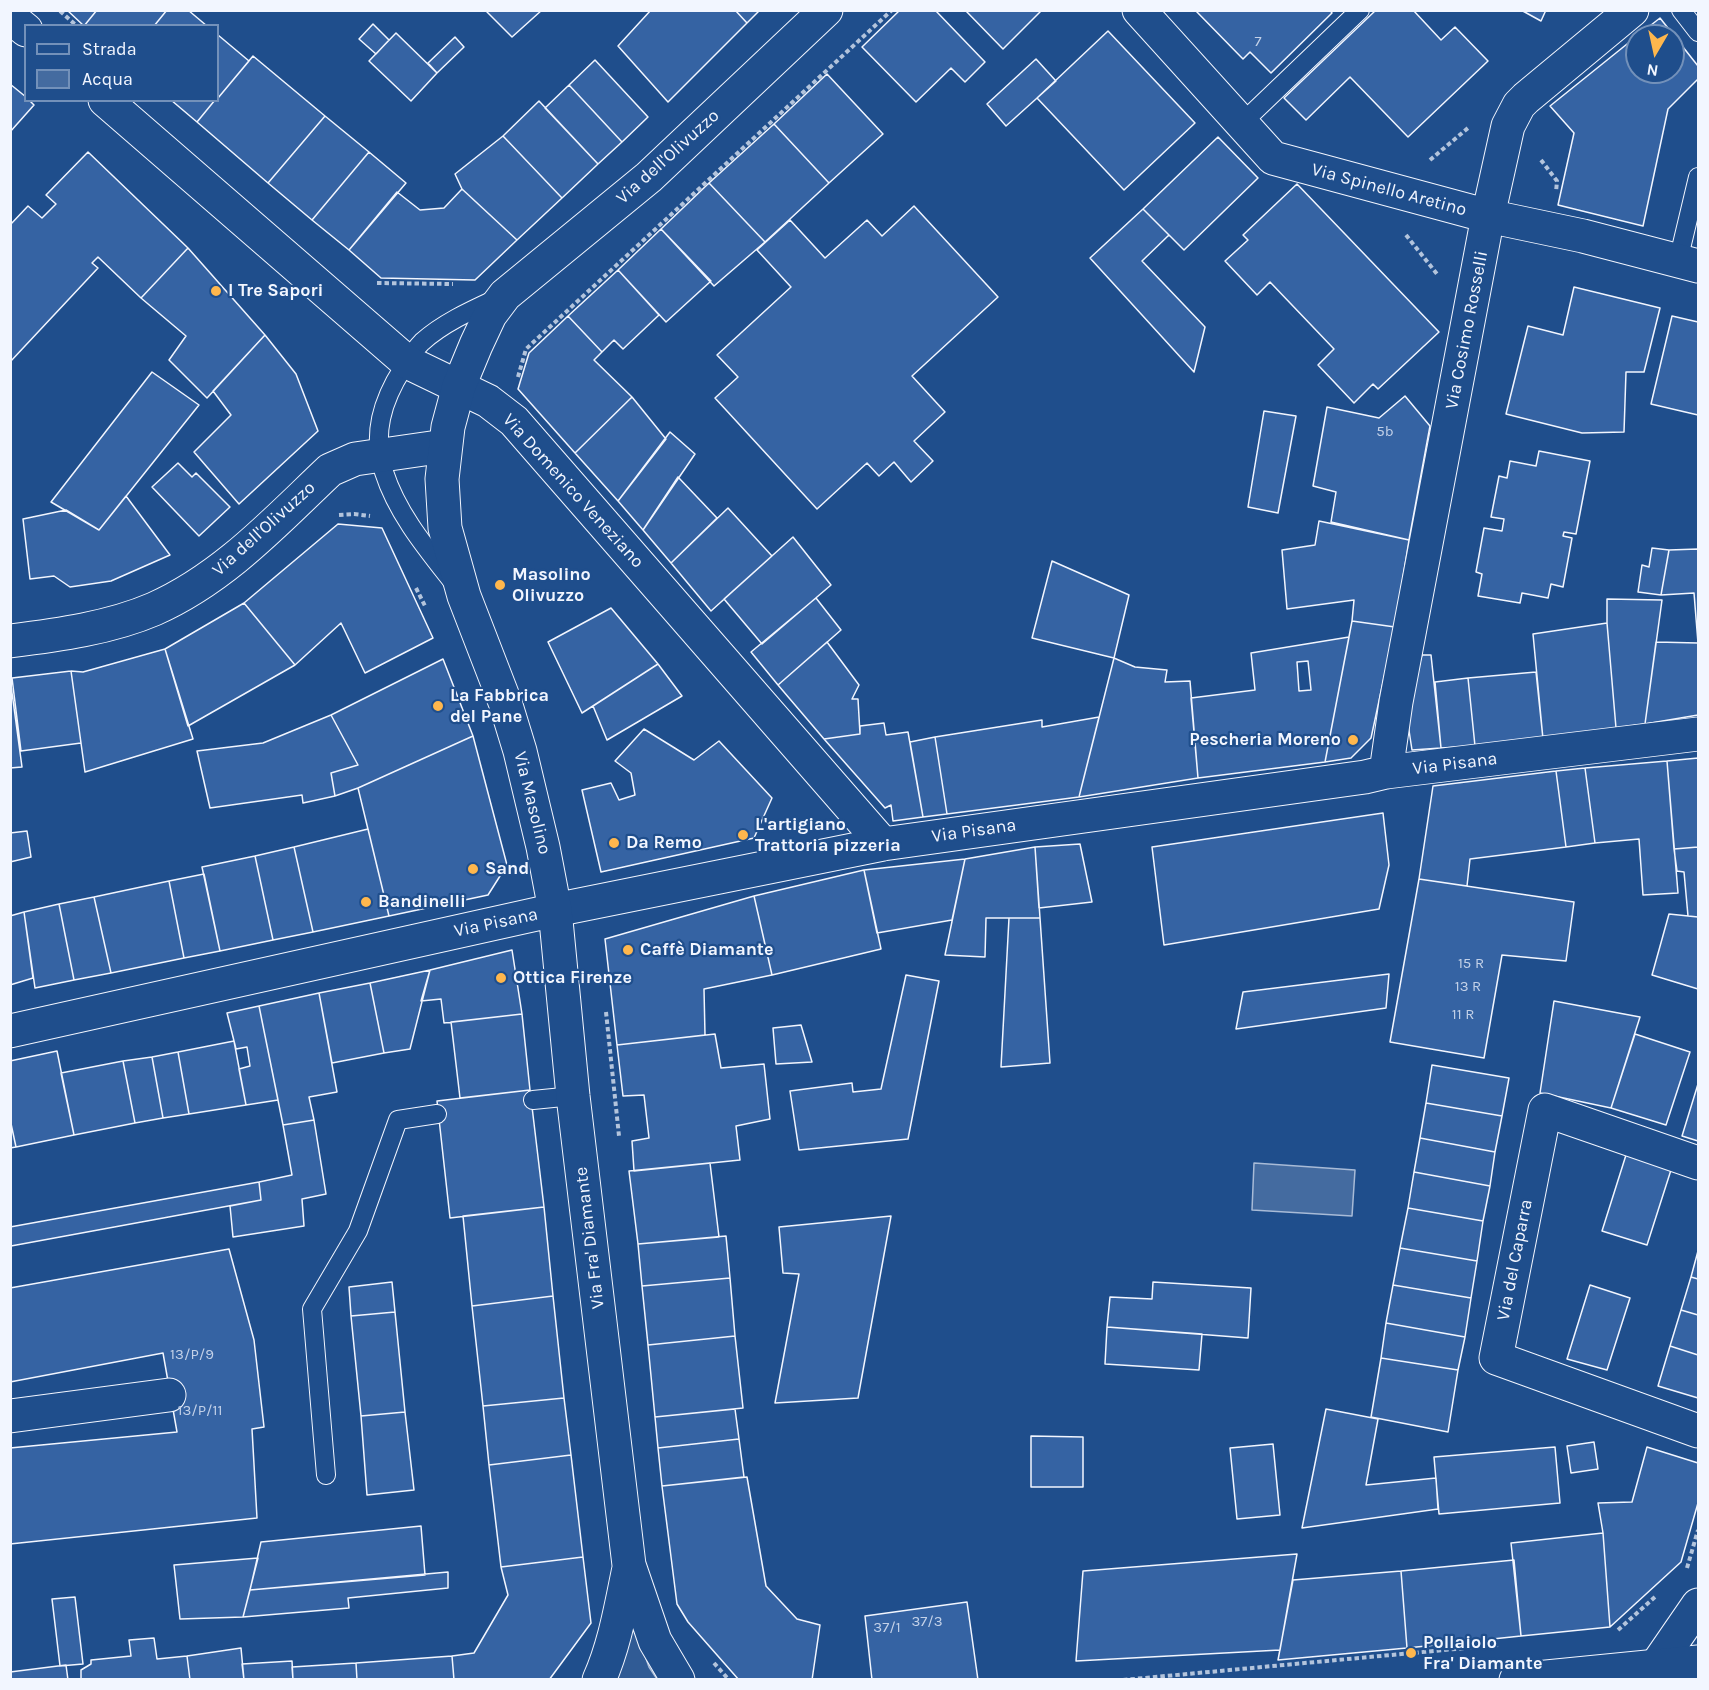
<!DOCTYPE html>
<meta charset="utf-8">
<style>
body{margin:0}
#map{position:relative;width:1709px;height:1690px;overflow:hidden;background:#1f4e8c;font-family:Karla,sans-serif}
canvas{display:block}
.frame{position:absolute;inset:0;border:12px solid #f2f6ff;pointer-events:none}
.legend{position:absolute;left:24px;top:24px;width:195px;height:78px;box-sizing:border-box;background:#1f4e8c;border:2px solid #7391ba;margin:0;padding:8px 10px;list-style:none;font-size:18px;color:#f2f6ff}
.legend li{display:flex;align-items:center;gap:12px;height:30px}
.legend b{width:30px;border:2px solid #7391ba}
.north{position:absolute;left:1625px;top:24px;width:60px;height:60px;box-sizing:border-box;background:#1f4e8c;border:2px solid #7391ba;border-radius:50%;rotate:189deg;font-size:16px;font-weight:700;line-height:24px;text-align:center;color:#f2f6ff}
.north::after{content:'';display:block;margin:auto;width:21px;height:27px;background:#ffb74d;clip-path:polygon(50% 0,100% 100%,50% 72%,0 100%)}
</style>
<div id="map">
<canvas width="1709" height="1690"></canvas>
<div class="frame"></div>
<ul class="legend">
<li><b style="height:8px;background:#1f4e8c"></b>Strada</li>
<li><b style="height:16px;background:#446ba0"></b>Acqua</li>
</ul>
<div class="north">N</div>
</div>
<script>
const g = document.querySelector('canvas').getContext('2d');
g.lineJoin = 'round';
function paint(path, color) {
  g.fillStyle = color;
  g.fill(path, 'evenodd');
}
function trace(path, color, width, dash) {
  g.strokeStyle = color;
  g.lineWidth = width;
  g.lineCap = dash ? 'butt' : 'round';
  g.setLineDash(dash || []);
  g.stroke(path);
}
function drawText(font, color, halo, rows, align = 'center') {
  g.font = font + ' Karla,sans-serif';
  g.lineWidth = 4.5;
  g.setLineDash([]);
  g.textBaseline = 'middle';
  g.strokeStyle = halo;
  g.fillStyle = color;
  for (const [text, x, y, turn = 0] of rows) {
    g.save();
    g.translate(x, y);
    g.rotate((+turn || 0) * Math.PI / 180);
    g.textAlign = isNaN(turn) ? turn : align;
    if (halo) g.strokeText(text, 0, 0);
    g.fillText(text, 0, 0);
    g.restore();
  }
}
const built = new Path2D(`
 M632 1620 649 1667 657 1679 616 1680Z`);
paint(built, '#305b95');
trace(built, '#a8bbd7', 1.5);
const water = new Path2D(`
 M1254 1163 1355 1170 1352 1216 1252 1210Z`);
paint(water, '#446ba0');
trace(water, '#a8bbd7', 1.5);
const building = new Path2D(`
 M67 10H97L84 26Z
 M97 10H167L154 26H84Z
 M167 10H188L207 26H154Z
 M488 10H542L512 37 487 12Z
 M651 10H735L747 23 668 102 618 46Z
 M735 10H760L747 23Z
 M900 10H935L985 62 965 82 951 68 916 102 862 47Z
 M965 10H1042L1003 49Z
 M1195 10H1330L1332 13 1271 73 1250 52 1243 59Z
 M1376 10H1413L1441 40 1455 27 1488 61 1408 137 1350 77 1306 120 1284 98Z
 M1521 10H1546L1541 21Z
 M1660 18 1698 66V79L1668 109 1643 226 1558 205 1574 133 1550 106 1637 36V72H1673V36H1637Z
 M373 24 389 40 376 54 359 39Z
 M1108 31 1195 123 1124 190 1037 98Z
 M396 33 437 73 411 101 369 61Z
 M218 35 249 61 218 98Z
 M455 37 464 47 437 73 428 63Z
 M253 56 325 116 268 183 197 122 215 100H218V98Z
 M1036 59 1056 81 1006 126 987 104Z
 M595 60 648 117 622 142 569 85Z
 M827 74 883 134 829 183 774 124Z
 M10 84 26 97V100H29L34 105 10 132Z
 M569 85 622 142 598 164 545 108Z
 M171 100H215L197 122Z
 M539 101 598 164 562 198 503 136Z
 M325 116 369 152 312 220 268 183Z
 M774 124 829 183 765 242 709 183Z
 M503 136 562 198 517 240 462 189 455 174Z
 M1218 137 1258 178 1184 250 1143 209Z
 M88 152 188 248 141 298 98 257 92 263 98 268 10 362V225L28 206 42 218 56 204 46 195Z
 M369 152 406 183 349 250 312 220Z
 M709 183 765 242 714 286 661 229Z
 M1297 184 1439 332 1378 389 1373 384 1354 403 1318 365 1334 349 1270 282 1257 295 1225 261 1248 240 1243 235Z
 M462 189 517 240 475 280 381 278 349 250 397 192 420 210 444 208Z
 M914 206 998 297 912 376 945 412 914 441 933 461 911 482 894 462 879 476 867 463 817 509 715 398 738 377 717 355 791 287 757 250 790 220 825 258 867 220 882 236Z
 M1143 209 1169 235 1142 261 1205 327 1194 372 1090 258Z
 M661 229 711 281 666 322 618 270Z
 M188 248 265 335 207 398 169 360 186 336 141 298Z
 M618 270 659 315 623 349 614 340 602 352 568 316Z
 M1574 287 1660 308 1644 372H1626L1624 432 1582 433 1506 414 1528 326 1563 335Z
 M568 316 602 352 594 360 632 397 575 453 518 389 529 353Z
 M1672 316 1698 322V415L1651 404Z
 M265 335 296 374 318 431 239 504 194 452 231 415 213 391Z
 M152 372 199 405 99 530 51 502Z
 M1405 396 1430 426 1409 540 1331 522 1336 492 1313 486 1327 407 1379 418Z
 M632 397 666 439 618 501 575 453Z
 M1264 411 1296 416 1278 513 1248 507Z
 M670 432 695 454 643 530 618 501Z
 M1539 451 1590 461 1576 534 1564 532 1563 536 1572 538 1563 587 1551 584 1548 598 1522 593 1520 603 1478 596 1482 574 1476 572 1484 528 1502 531 1504 519 1491 517 1499 476 1507 478 1510 461 1536 466Z
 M178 463 192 477 196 473 230 507 199 536 152 487Z
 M678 477 717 518 671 563 643 530Z
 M126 496 170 555 111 581 70 587 54 576 30 579 23 519 66 510 99 530Z
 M728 508 772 556 711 611 671 563Z
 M1319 521 1409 540 1395 627 1352 621 1354 600 1287 609 1282 550 1315 545Z
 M338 524 382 528 433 638 365 673 341 623 295 665 244 603Z
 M793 537 831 585 762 644 724 599Z
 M1652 548 1669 550 1661 595 1638 592 1642 565 1649 567Z
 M1698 549V715L1645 724 1656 642 1698 643 1694 593 1661 595 1669 550Z
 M1052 561 1129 595 1114 658 1032 638Z
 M816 598 841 630 778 685 751 652Z
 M1607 599 1662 600 1645 724 1616 728 1607 623Z
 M244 603 295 665 188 726 165 649Z
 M611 608 658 664 582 713 548 642Z
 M1352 621 1395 627 1371 738 1351 758 1325 762Z
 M1607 623 1616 728 1543 739 1533 634Z
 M1349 637 1325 762 1198 778 1191 698 1255 690 1251 653ZM1308 661 1311 690 1299 691 1297 662Z
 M827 642 859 685 852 699H858L860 734 824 739 778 685Z
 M165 649 193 739 85 772 71 671 83 672Z
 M1422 655H1431L1441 748 1412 750 1406 711Z
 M1114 658 1135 667 1167 670 1165 682 1190 681 1198 778 1079 797Z
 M443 659 473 736 358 788 335 796 331 773 358 765 331 715Z
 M658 664 682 696 607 740 593 706Z
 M71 671 81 743 21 751 12 678Z
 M1536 672 1543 739 1475 746 1468 678Z
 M10 678 22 767 10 768Z
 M1468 678 1475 746 1441 748 1435 682Z
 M331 715 358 765 331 773 335 796 303 803 302 795 210 808 197 751 263 743Z
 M1099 717 1079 797 947 814 935 737 1042 720V727Z
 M884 723 886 735 908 732 923 817 893 821 891 805 885 808 824 739 860 734V726Z
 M644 729 694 760 719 741 772 798 754 838 601 872 582 790 611 783 619 800 635 795 631 773 615 761Z
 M473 736 507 865 488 895 389 916 358 788Z
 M935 737 947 814 923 817 910 742Z
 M1698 758V847L1674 849 1667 761Z
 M1667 761 1678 893 1643 895 1639 839 1595 843 1585 768Z
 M1585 768 1595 843 1566 847 1556 771Z
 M1556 771 1566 847 1470 859 1467 886 1419 879 1433 786Z
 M1383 813 1389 865 1379 909 1164 945 1152 847Z
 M368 829 389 916 313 932 294 847Z
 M27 831 31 857 10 862V833Z
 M1080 844 1092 902 1039 908 1035 847Z
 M294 847 313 932 273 940 255 856Z
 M1035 847 1040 918H986L985 957 945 955 965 859Z
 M1698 847V917L1688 916 1684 872 1677 871 1674 849Z
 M255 856 273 940 220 951 202 867Z
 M965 859 952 920 877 933 864 870Z
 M864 870 881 949 772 975 754 896Z
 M204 874 220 951 184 958 169 881Z
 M1419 879 1574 902 1566 961 1502 955 1484 1058 1390 1042Z
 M169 881 184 958 111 973 94 897Z
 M754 896 772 975 704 989 705 1035 617 1045 605 939Z
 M94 897 111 973 74 980 59 904Z
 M59 904 74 980 35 988 24 912Z
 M24 912 33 978 10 985V916Z
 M1669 914 1698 917V989L1652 975Z
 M1009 918H1040L1050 1063 1001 1067Z
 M512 950 522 1014 444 1023 441 999 421 1001 430 970Z
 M430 970 410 1049 384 1053 370 983Z
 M1389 974 1386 1008 1236 1029 1243 992Z
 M906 975 939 981 908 1139 799 1150 790 1091 852 1083 853 1092 881 1089Z
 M370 983 384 1053 332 1063 319 993Z
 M319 993 337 1092 309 1097 314 1120 283 1125 259 1006Z
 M1554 1001 1640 1017 1611 1108 1540 1093Z
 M259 1006 278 1100 246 1105 239 1069 250 1066 247 1047 236 1049 227 1013Z
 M522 1014 530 1090 460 1098 451 1022Z
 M801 1025 812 1062 776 1064 773 1028Z
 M715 1034 721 1068 764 1064 770 1119 736 1126 740 1160 634 1171 632 1141 649 1138 644 1095 623 1096 617 1045Z
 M1635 1034 1690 1052 1666 1125 1611 1108Z
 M234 1041 246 1105 189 1114 178 1052Z
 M57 1051 74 1135 16 1147 10 1119V1061Z
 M178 1052 189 1114 163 1118 152 1057Z
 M152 1057 163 1118 135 1123 123 1061Z
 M123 1061 135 1123 74 1135 61 1073Z
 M1432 1065 1509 1078 1502 1116 1426 1103Z
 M1698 1084V1141L1682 1136Z
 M530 1090 544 1207 450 1218 437 1101Z
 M1426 1103 1502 1116 1495 1152 1420 1138Z
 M10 1119 16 1147 10 1148Z
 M314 1120 326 1194 302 1199 304 1226 233 1237 230 1206 261 1200 259 1182 292 1175 283 1125Z
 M1420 1138 1495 1152 1490 1186 1414 1172Z
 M1626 1155 1671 1170 1647 1245 1602 1231Z
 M710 1163 719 1237 638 1244 629 1171Z
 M1414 1172 1490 1186 1483 1221 1408 1208Z
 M259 1182 261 1200 11 1246 10 1227Z
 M544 1207 553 1296 472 1306 463 1216Z
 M1408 1208 1483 1221 1477 1261 1400 1248Z
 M891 1216 858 1398 775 1403 799 1274 783 1273 779 1227Z
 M726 1236 730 1278 642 1286 638 1244Z
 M1400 1248 1477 1261 1471 1298 1393 1285Z
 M229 1249 254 1340 264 1427 252 1429 257 1518 10 1544V1448L177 1432 163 1353 10 1382V1288Z
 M1698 1251V1279L1691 1277Z
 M1691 1277 1698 1279V1315L1681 1310Z
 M730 1278 735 1336 648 1345 642 1286Z
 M392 1282 395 1312 351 1316 349 1287Z
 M1153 1282 1251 1288 1248 1338 1107 1327 1110 1297 1152 1299Z
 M1393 1285 1471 1298 1465 1337 1386 1323Z
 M1590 1285 1630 1298 1607 1370 1567 1359Z
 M553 1296 564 1398 483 1406 472 1306Z
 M1681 1310 1698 1315V1355L1670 1346Z
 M395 1312 405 1412 361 1416 351 1316Z
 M1386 1323 1465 1337 1458 1370 1381 1358Z
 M1107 1327 1202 1334 1199 1370 1105 1364Z
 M735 1336 743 1408 655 1417 648 1345Z
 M1670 1346 1698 1355V1398L1658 1386Z
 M1381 1358 1458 1370 1448 1432 1371 1417Z
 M564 1398 571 1455 489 1465 483 1406Z
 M735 1409 739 1439 658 1448 655 1417Z
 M1326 1409 1378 1419 1366 1485 1436 1478 1438 1509 1302 1528Z
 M405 1412 414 1490 367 1495 361 1416Z
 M1031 1436 1083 1437V1487H1031Z
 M739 1439 744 1477 662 1486 658 1448Z
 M1594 1442 1598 1469 1571 1473 1567 1446Z
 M1273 1444 1280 1515 1237 1519 1230 1448Z
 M1555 1447 1560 1503 1439 1514 1434 1457Z
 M1647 1447 1698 1463V1503L1681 1562 1610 1627 1603 1533 1598 1503 1632 1502Z
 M571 1455 583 1557 501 1567 489 1465Z
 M747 1477 766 1586 797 1619 820 1625 812 1680H739L688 1622 677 1604 662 1486Z
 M421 1526 425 1575 250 1590 261 1542Z
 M1603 1533 1610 1627 1521 1636 1511 1543Z
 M1297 1554 1280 1650 1076 1661 1083 1571Z
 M583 1557 591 1623 549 1680H454L452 1656 474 1653 508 1595 501 1567Z
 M258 1558 243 1617 180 1619 174 1565Z
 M1514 1560 1521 1636 1407 1648 1401 1571Z
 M1401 1571 1407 1648 1278 1660 1293 1580Z
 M448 1572V1588L348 1598 349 1608 243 1617 250 1590Z
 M75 1597 83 1664 60 1666 52 1599Z
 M967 1602 978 1680H872L865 1616Z
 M154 1638 157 1659 187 1656 190 1680H81V1670L91 1664V1660L131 1656 129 1640Z
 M241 1648 244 1680H190L187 1656Z
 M452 1656 454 1680H357L356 1663Z
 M292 1661 293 1680H244L242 1664Z
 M356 1663 357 1680H293L292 1667Z
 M66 1665 68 1680H10V1672Z`);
paint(building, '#3563a3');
trace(building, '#f2f6ff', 1.5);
const lane = new Path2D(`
 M1681 10 1698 32
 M1241 124 1360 10
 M1678 261 1698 177
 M452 581C426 548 397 513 384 472 372 434 382 401 403 368 409 359 414 350 422 342 443 323 472 310 498 298
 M533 1100 573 1096
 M326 1475 312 1309 358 1231 398 1120 437 1114`);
const street = new Path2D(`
 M1139 10 1273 158 1488 216 1583 236 1698 266
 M10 17 26 30
 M105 100 407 362 488 401 514 421 883 844
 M10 641C58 635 110 628 154 609 224 578 276 521 330 470L355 459 445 446
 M1386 772 1396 702 1488 216 1508 126 1519 105 1526 98 1632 10
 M555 910 883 844 1365 777 1386 772 1698 734
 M1698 1163 1545 1110 1496 1358 1698 1431
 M10 1416 169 1395
 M1656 1666 1698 1605`);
const secondary = new Path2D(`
 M10 1031 555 910
 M599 1680C615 1644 621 1606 629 1568
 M678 1680 655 1641 629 1565 573 1096 555 910 543 847 520 751 505 702 464 596 445 528 442 479 448 427 459 386 476 345 490 315 505 295 649 177 826 10
 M1516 1680 1698 1662`);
trace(lane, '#f2f6ff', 20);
trace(street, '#f2f6ff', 35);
trace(secondary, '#f2f6ff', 35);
trace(new Path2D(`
 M60 11 77 26
 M1430 160 1468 128
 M1541 160 1557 181 1556 192
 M1406 235 1437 274
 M377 283 453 284
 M518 377 526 349 892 10
 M339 515 354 514 370 516
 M416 588 425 606
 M606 1012 619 1136
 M1687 1568 1698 1530
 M1618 1630 1655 1597
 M714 1663 729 1680
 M1123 1680 1498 1645`), '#b3c4dc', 4, [4.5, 3]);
trace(lane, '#1f4e8c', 18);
trace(street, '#1f4e8c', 33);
trace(secondary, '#1f4e8c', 33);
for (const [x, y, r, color] of [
 [216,291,6,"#ffb74d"],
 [500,585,6,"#ffb74d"],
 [438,706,6,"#ffb74d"],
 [1353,740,6,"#ffb74d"],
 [743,835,6,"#ffb74d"],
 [614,843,6,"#ffb74d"],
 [473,869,6,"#ffb74d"],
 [366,902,6,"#ffb74d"],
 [628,950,6,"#ffb74d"],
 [501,978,6,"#ffb74d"],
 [1411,1653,6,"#ffb74d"]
]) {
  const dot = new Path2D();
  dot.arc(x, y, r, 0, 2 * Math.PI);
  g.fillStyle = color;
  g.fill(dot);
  trace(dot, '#1f4e8c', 2);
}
drawText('15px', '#c3d1e8', null, [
 ["7",1258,42],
 ["5b",1385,432],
 ["15 R",1471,964],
 ["13 R",1468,987],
 ["11 R",1463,1015],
 ["13/P/9",192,1355],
 ["13/P/11",200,1411],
 ["37/3",927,1622],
 ["37/1",887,1628]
]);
drawText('18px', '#f2f6ff', '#1f4e8c', [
 ["Via dell'Olivuzzo",668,157,-42],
 ["Via Spinello Aretino",1389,190,15],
 ["Via Cosimo Rosselli",1467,330,-79],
 ["Via Domenico Veneziano",573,491,48],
 ["Via dell'Olivuzzo",264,529,-42],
 ["Via Pisana",1455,764,-7],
 ["Via Masolino",532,803,76],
 ["Via Pisana",974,831,-8],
 ["Via Pisana",496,923,-12],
 ["Via Fra' Diamante",590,1238,-97],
 ["Via del Caparra",1515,1260,-79]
]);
drawText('bold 18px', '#f2f6ff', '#1f4e8c', [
 ["I Tre Sapori",228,291],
 ["Masolino",512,575],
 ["Olivuzzo",512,596],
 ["La Fabbrica",450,696],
 ["del Pane",450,717],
 ["Pescheria Moreno",1341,740,"right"],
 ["L'artigiano",755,825],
 ["Trattoria pizzeria",755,846],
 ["Da Remo",626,843],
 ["Sand",485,869],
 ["Bandinelli",378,902],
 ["Caffè Diamante",640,950],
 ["Ottica Firenze",513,978],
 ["Pollaiolo",1423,1643],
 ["Fra' Diamante",1423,1664]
], 'left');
</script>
